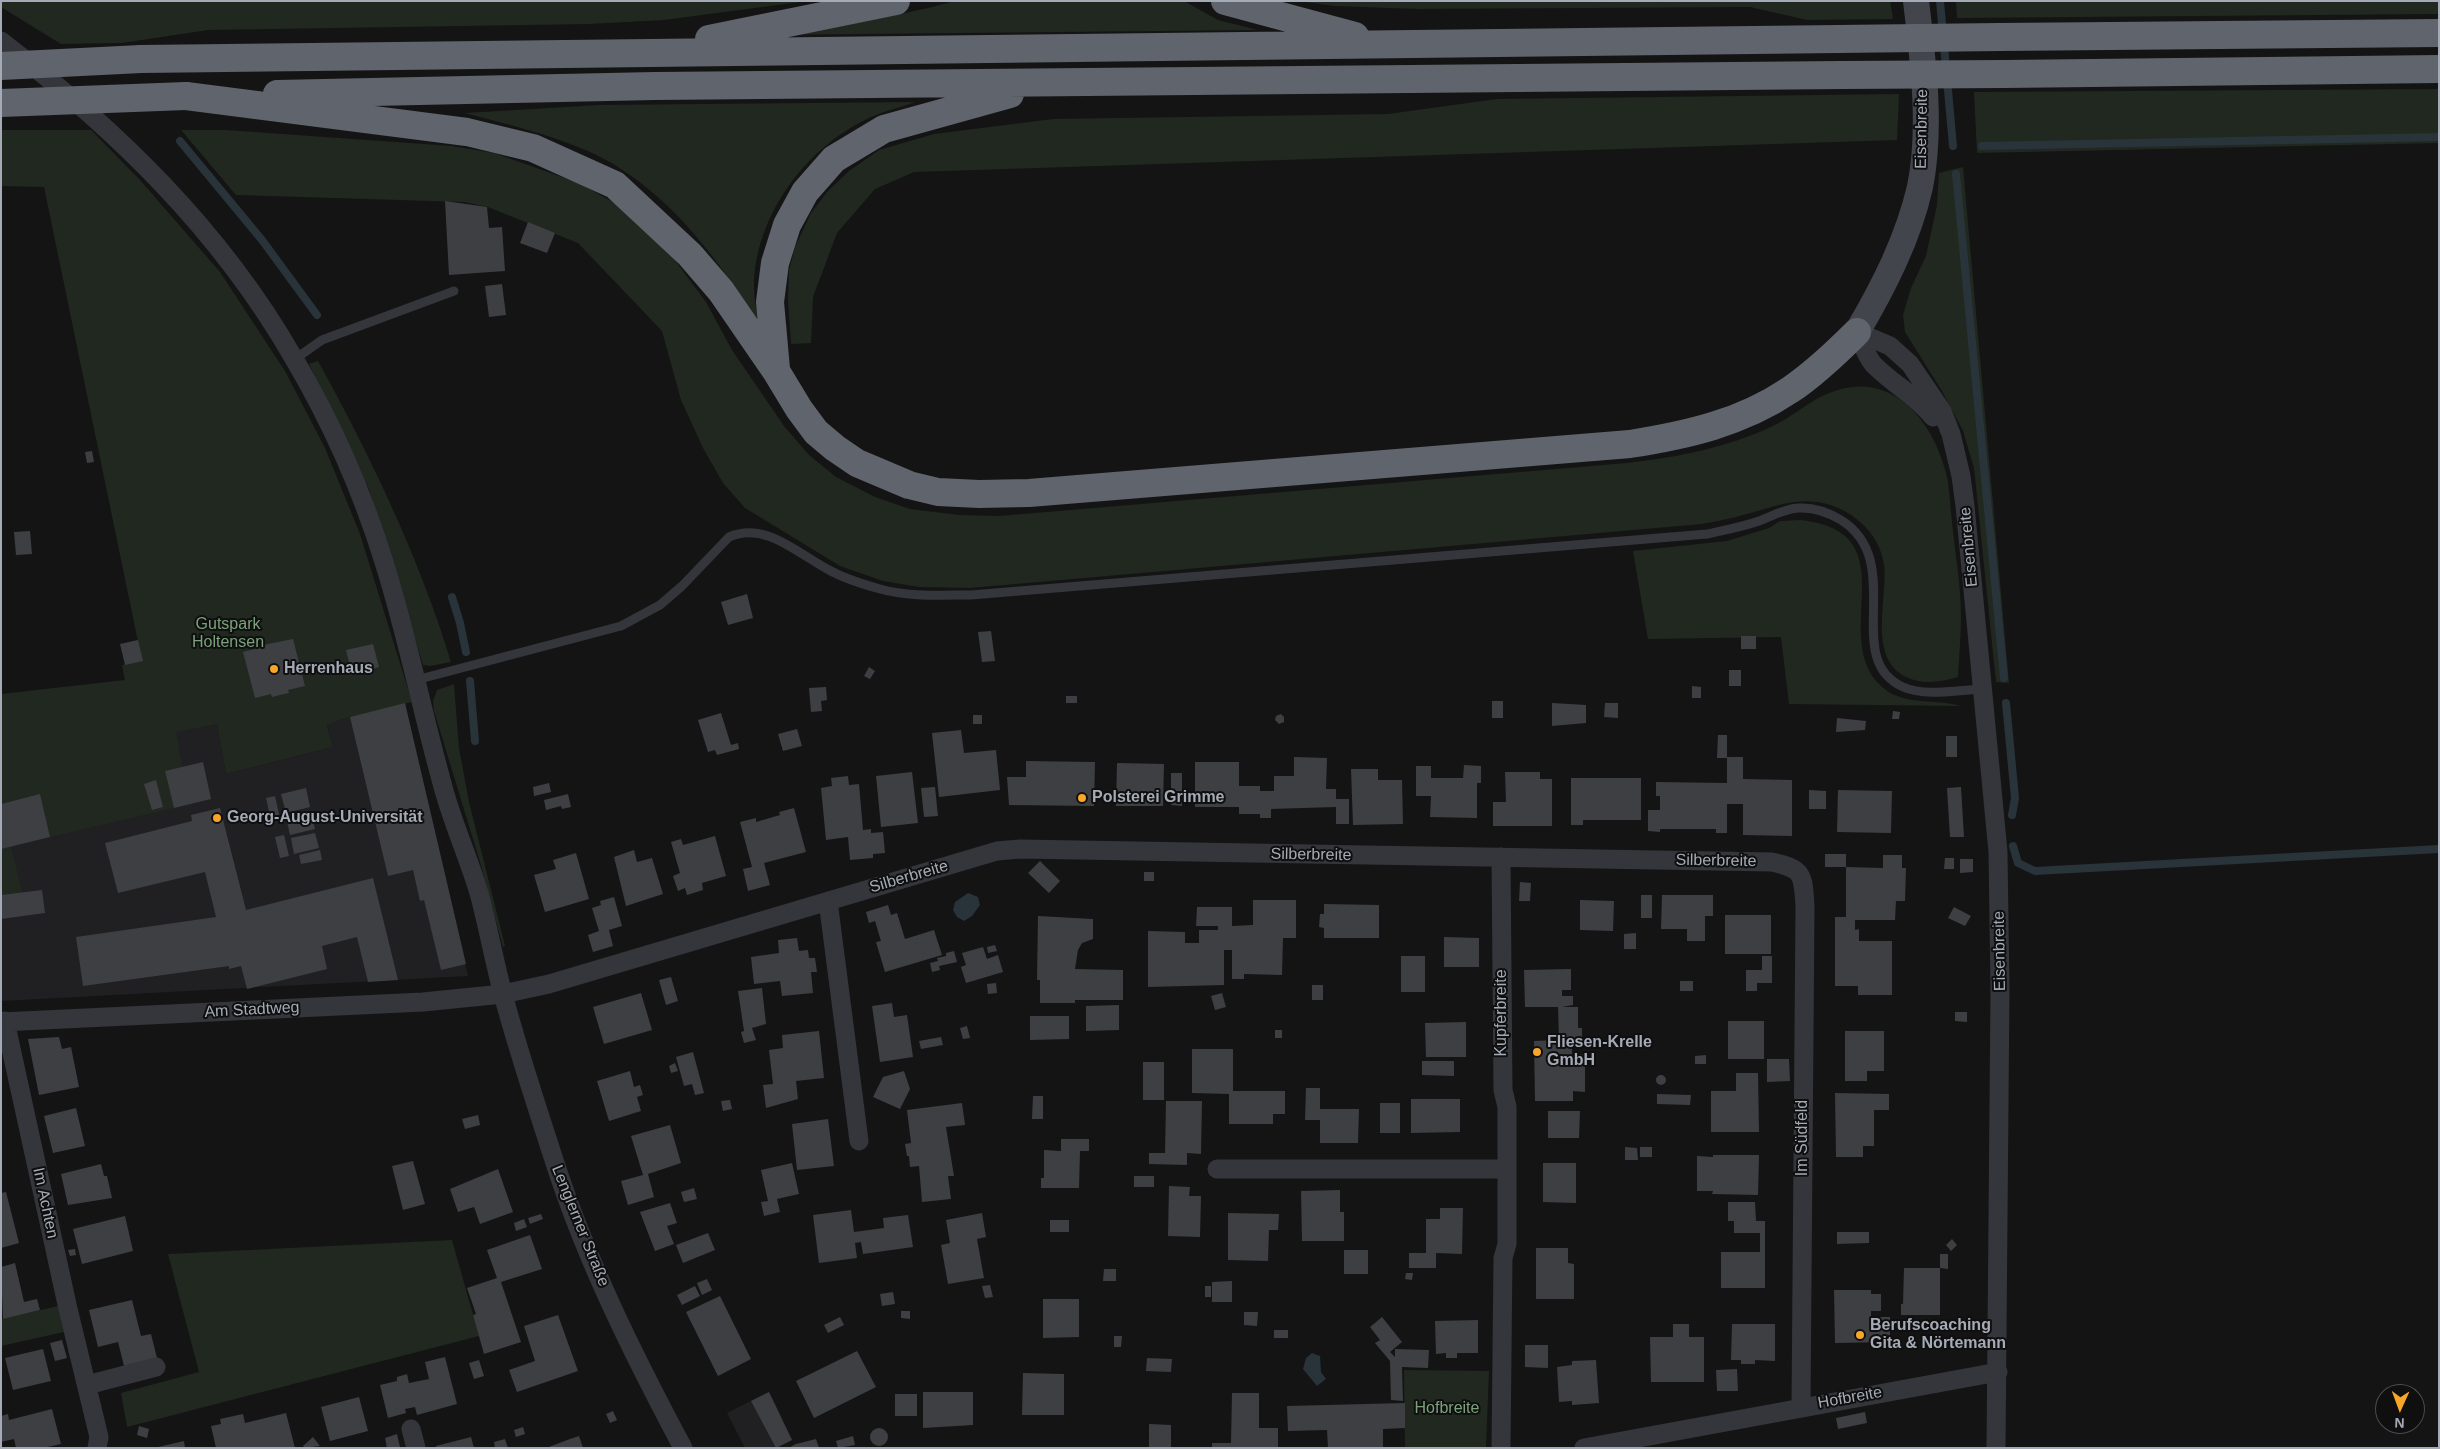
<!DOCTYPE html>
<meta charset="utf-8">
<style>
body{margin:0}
#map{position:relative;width:2440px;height:1449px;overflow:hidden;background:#141415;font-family:Arial,sans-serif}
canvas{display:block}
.frame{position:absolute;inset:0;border:2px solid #a5abb6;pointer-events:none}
.north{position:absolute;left:2375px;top:1384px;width:50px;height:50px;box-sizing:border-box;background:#0f0f10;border:1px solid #4b4d52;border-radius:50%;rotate:182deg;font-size:14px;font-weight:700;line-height:20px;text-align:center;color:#a5abb6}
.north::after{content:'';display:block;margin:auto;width:18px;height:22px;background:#f8a629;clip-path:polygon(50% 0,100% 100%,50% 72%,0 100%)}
</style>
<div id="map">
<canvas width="2440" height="1449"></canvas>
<div class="frame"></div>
<div class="north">N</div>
</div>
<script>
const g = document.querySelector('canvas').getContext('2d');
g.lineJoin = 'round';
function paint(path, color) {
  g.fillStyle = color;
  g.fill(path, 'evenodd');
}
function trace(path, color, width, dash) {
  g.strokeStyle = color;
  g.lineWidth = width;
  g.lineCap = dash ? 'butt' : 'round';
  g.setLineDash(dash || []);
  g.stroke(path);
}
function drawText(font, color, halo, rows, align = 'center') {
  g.font = font + ' Arial,sans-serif';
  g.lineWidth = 4;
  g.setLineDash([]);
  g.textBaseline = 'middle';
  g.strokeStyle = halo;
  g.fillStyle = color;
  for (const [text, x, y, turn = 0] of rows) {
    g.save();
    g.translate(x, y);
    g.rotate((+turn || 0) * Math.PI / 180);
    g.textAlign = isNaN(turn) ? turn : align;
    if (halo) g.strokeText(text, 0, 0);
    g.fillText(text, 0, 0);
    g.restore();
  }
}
paint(new Path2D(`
 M1 694 217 724 226 774 333 747 327 725 350 717 405 703 468 976 1 1001Z
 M769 1392 792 1440 776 1448H745L727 1413Z`), '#202022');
paint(new Path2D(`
 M1 1H808L664 20 589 24 208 30 122 43 61 44 1 7Z
 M955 1H1184L1218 20 1258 30 761 35C827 27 891 19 955 1Z
 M1298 1H1890L1893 19 1807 20 1750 7 1417 9 1334 6Z
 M1956 1H2439V14L1957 18Z
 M2439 89V143L1977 153 1974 92Z
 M1899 94 1897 140 914 172 875 189 837 233 813 297 811 343 791 344 788 301 789 270 795 247 811 213 827 192 849 171 879 150 934 134 1053 119 1388 114 1497 99Z
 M915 102C899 108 880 112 865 120 804 150 755 217 754 286 754 300 757 314 761 327 722 266 681 207 618 167 576 140 513 126 465 113L599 105Z
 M1 130H91L140 180 220 272 285 371 325 448 360 534 412 702 350 717 327 725 333 747 226 774 217 724 176 732 182 767 165 771 174 808 50 837 40 795 1 804V694L125 680 122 665 142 661 44 187 1 186Z
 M181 130H226L452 146 494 153 579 183 618 205 665 247 706 302 732 350 784 426 809 455 836 477 875 497 910 509 959 515 999 516 1627 463C1678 457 1726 448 1773 426 1792 417 1809 401 1829 393 1890 368 1932 418 1946 473 1950 488 1950 506 1952 522 1955 553 1961 585 1961 616 1961 636 1959 657 1958 677 1941 682 1922 685 1906 677 1867 657 1888 600 1884 565 1880 532 1849 506 1817 502 1790 498 1768 509 1743 515 1730 519 1716 521 1702 524L970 588 919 587 883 581 840 566 745 508 723 483 703 448 681 400 662 331 578 243 488 207 464 202 236 195Z
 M1963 167 2009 683 1996 682 1974 468 1963 431 1942 391 1905 332 1903 315 1911 288 1926 256 1937 205 1939 173Z
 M318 361C370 455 420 559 451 662L430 666 423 665 369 489 309 364Z
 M1801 520C1909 532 1830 634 1879 684 1901 707 1934 698 1961 706L1789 704 1781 637 1648 639 1633 551 1727 541 1769 528 1780 521Z
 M454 684 459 748 469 802 505 946 503 947 480 862 434 711 433 701 437 690Z
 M11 846 22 892 1 895V849Z
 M452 1240 479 1336 127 1427 121 1393 199 1372 168 1254Z
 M58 1306 64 1332 1 1346V1319Z
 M1404 1370 1489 1371 1486 1447 1405 1448Z`), '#202820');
paint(new Path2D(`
 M968 893 978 897 980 905 972 916 964 921 957 917 953 910 955 902Z
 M1312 1353 1320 1356 1321 1372 1326 1379 1317 1386 1303 1369 1306 1358Z`), '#29333a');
trace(new Path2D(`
 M1940 1 1953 146
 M180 141 262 240 317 315
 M1982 146 2439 137
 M1956 174 2004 678
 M452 597 460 623 466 652
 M470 681 475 741
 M2006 703 2015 798 2012 815
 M2013 846 2018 863 2035 871 2439 849`), '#29333a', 8);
paint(new Path2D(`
 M445 201 487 207 489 228 502 227 505 271 449 275Z
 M528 222 555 233 547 253 520 243Z
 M502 284 506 315 489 317 485 286Z
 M92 451 94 462 87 463 85 452Z
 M30 531 32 554 16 555 14 532Z
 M747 594 753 618 728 625 721 602Z
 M991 631 995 661 982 662 978 632Z
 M1741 636H1756V649H1741Z
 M293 639 305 686 288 690 289 693 284 694 272 697 271 694 255 698 243 652 259 648 258 646Z
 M138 640 143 661 125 665 120 644Z
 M373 644 379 667 352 675 346 650Z
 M869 667 875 671 870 679 864 676Z
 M1729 670H1741V686H1729Z
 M1692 686 1701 687V698H1692Z
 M826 687 827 700 821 701 822 711 811 712 809 688Z
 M1066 696H1077V703H1066Z
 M1492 701H1503V718H1492Z
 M405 703 466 964 441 970 424 900 420 901 413 870 388 876 350 717Z
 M1552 703 1586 705V723L1552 726Z
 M1605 703H1618V718L1604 717Z
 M1893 711 1900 712 1899 719H1892Z
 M721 713 731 745 738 743 739 749 717 755 715 750 708 752 698 720Z
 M1281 714 1284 717V722L1279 724 1275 720 1276 716Z
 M973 715H982V724H973Z
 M1837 718 1866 721 1865 730 1836 732Z
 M797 729 802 746 783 751 778 734Z
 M961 730 964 753 996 750 1000 790 939 797 932 733Z
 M1718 735H1727V757H1743V779L1792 780V836L1743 835V804H1727V833H1716V829H1660V832L1648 831V810H1660V796H1656V782L1727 783V758H1717Z
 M1946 736H1957V757H1946Z
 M1294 757 1327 758 1326 789H1336V799H1349V824H1336V807L1271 809V818H1260V814H1239V807H1195V762H1239V786H1260V791H1274V776H1294Z
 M1026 761 1095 762 1094 806 1009 805 1007 777H1026Z
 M203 762 211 799 174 808 165 771Z
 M1117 763 1164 764 1163 806H1116Z
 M1464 765 1481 766V783H1477V818L1430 817 1431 796H1416V766H1431V778H1463Z
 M1351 769H1378V780H1402L1403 824 1353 825Z
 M912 772 918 823 881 827 876 776Z
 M1505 772H1540V779H1552V826H1493V802H1506Z
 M1171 773H1182V806L1171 805Z
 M848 776 849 785 859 784 863 830 871 829V833L883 832 885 853 873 854V858L850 860 848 837 826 840 821 788 832 786 831 778Z
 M1571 778H1641V820H1583V825H1571Z
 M156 780 163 807 152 810 144 784Z
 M549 783 551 792 534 796 533 787Z
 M935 787 938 816 924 817 921 788Z
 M1961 787 1964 837H1950L1947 788Z
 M306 788 310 807 286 813 281 794Z
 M1809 790 1826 791V809H1809Z
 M1838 790 1892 791 1891 833 1837 832Z
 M40 794 50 837 1 849V804Z
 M568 794 571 807 562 809 561 806 546 810 544 800Z
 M275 796 280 819 271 821 266 798Z
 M220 808 246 910 373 878 398 980 368 982 357 937 322 946 327 969 247 989 241 966 229 969V966L83 986 76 937 216 917 205 872 118 893 105 843 192 821 191 815Z
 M794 808 806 852 764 863 770 885 748 891 743 869 752 867 740 822 756 818V822L780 815 779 812Z
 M310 811 315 829 290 835 286 817Z
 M315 833 319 848 294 854 291 838Z
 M284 835 289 856 280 858 275 837Z
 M715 836 726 876 702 883 703 890 687 895 685 888 678 891 673 876 680 873 671 842 681 839 683 845Z
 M320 850 322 860 301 864 299 855Z
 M634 850 637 862 652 858 663 894 626 906 614 857Z
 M576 853 589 899 545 912 534 875 556 869 553 860Z
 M1825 854H1846V867L1883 868V855H1902V868H1906L1905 901H1896L1895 920H1855V930L1859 929V941H1892V995H1858V986H1835V917H1846V867H1825Z
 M1945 858H1954V869H1944Z
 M1960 859H1973V872L1960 873Z
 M1040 861 1060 881 1049 893 1028 873Z
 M1144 872H1154V881H1144Z
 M1520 882 1531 883 1530 901H1519Z
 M42 890 45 913 1 919V895Z
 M1641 895H1652V918H1641Z
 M1662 895H1713V916H1705V941H1687V929H1661Z
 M614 897 622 926 609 930 613 946 593 952 588 935 599 931 592 908 601 905 600 901Z
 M1253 900H1296V938H1283L1282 975 1244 974V979H1232V950H1224V985L1148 987V931L1185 932V943H1199V930H1218V926H1196L1197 907H1232V926L1253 925Z
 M1580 900 1614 901 1613 931 1580 930Z
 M1324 904 1379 905V938H1324V928L1319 927 1320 914H1324Z
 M888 905 891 915 897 913 905 939 934 930 942 955 885 972 876 942 881 941 875 921 869 923 866 912Z
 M1954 907 1971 916 1965 926 1948 918Z
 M1725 915H1771V954H1725Z
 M1038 916 1093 919V939L1082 943 1078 950 1075 969 1123 970V1000H1075V1003H1040V980H1037Z
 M1636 933V949H1624V934Z
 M1444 937 1479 938V967H1444Z
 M797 938 799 951 808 950 809 958H815L817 972H811L813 993 782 996 780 981 754 984 751 957 779 953 778 940Z
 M995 945 997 951 988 953 987 947Z
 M983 947 987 959 998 955 1003 972 966 983 961 967 966 965 962 953Z
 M954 951 957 962 939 966 940 970 932 972 930 963 938 961 937 958 946 956V953Z
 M1401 956H1425V992H1401Z
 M1762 956H1772V983H1757V991H1746V970H1762Z
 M1571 969V990H1562V996H1573V1005L1562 1007H1578V1028H1582V1040H1572V1055L1585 1054V1092L1573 1091V1101H1535L1534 1041 1559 1040 1558 1007H1525L1524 970Z
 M671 977 678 1001 666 1005 659 980Z
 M1680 981H1693V991H1680Z
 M996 983 997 993 988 994 987 984Z
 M1312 985H1323V1000H1312Z
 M762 988 766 1024 752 1028 756 1040 744 1043 741 1032 744 1031 738 991Z
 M641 993 652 1030 604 1044 593 1007Z
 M1222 993 1226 1007 1215 1010 1211 996Z
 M892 1003 894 1017 907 1015 913 1057 880 1062 872 1006Z
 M1119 1005V1030L1086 1031V1006Z
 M1955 1012H1967V1022L1955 1021Z
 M1030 1016H1069V1039L1030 1040Z
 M1728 1021H1764V1059H1728Z
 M1466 1022V1057H1426L1425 1023Z
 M967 1026 970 1038 963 1039 960 1028Z
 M1275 1030H1282V1038H1275Z
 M819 1031 824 1078 796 1081 798 1099 766 1108 763 1085 773 1084 769 1050 783 1048 782 1035Z
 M1845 1031H1884V1071H1867V1081H1845Z
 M59 1037 62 1049 71 1047 79 1087 39 1095 28 1039Z
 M941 1037 943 1045 921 1049 919 1041Z
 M1192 1049H1233V1091H1285V1114H1273V1124H1229V1094L1192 1093Z
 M693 1052 704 1093 695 1095 692 1084 684 1086 676 1057Z
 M1706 1055V1064H1695V1056Z
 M1767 1059H1789L1790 1081 1767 1082Z
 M1422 1061H1454V1076L1422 1075Z
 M1143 1062H1164V1100H1143Z
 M675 1063 678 1071 671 1073 669 1066Z
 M630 1071 634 1087 640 1085 643 1095 637 1097 641 1111 609 1121 597 1081Z
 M904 1071 910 1089 900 1109 873 1097 883 1077Z
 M1736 1073H1758L1759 1132H1711V1091H1736Z
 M1656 1080a5 5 0 1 1 10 0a5 5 0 1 1-10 0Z
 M1306 1088H1320V1109H1359L1358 1143H1320V1120H1305Z
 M1835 1093 1889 1094V1110H1874V1146H1863V1157H1836Z
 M1657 1094 1691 1095 1690 1105 1657 1104Z
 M1033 1096H1043V1119H1032Z
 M1411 1099H1460V1132L1411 1133Z
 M730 1100 732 1109 723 1111 721 1101Z
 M1166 1101H1202L1201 1154 1187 1153V1165L1149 1164V1153H1165Z
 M962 1103 965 1125 946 1127 954 1176H948L951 1199 922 1202 919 1166 910 1167 909 1156H907L905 1144 911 1143 907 1110Z
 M1380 1103H1400V1133H1380Z
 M76 1108 85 1146 53 1153 44 1116Z
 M1548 1111H1580L1579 1138H1548Z
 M478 1115 480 1125 465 1129 462 1119Z
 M828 1119 834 1166 797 1170 792 1124Z
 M670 1125 681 1163 648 1174 654 1197 628 1205 621 1181 643 1175 631 1136Z
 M1061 1139H1089V1151H1080L1079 1188H1041V1178H1044V1150L1061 1151Z
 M1625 1147 1637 1148 1638 1160H1625Z
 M1640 1147H1652V1157H1640Z
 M1713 1155H1759L1758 1195 1712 1194 1713 1191H1697V1156L1713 1157Z
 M413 1161 425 1204 403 1210 392 1166Z
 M792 1163 799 1194 777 1199 780 1212 764 1216 761 1202 768 1201 761 1170Z
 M1543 1163H1576V1203L1543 1202Z
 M101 1164 104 1176H107L112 1198 68 1205 61 1174Z
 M498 1169 513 1212 480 1224 474 1207 458 1212 450 1189Z
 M1134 1176H1154V1187H1134Z
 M1169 1186 1190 1187 1189 1196H1201L1200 1237 1168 1236Z
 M694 1188 697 1199 684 1202 681 1192Z
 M1340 1190V1212H1344V1241H1302L1301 1191Z
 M6 1192 19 1243 1 1248V1193Z
 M1728 1202H1755L1756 1221H1765V1288H1721V1252H1760V1233H1734V1221H1728Z
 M670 1203 677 1223 667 1226 674 1244 655 1251 640 1212Z
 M1440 1208H1463L1462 1254 1436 1253V1268H1409V1253H1426V1219H1440Z
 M851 1210 854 1232 884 1228 883 1218 908 1215 913 1247 863 1254 861 1242 855 1243 857 1258 819 1263 813 1215Z
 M982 1213 986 1237 977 1239 984 1278 948 1284 941 1245 950 1243 946 1220Z
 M1228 1213 1279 1214 1278 1230H1269L1268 1261 1228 1260Z
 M541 1214 543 1219 530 1224 528 1218Z
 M125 1216 133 1251 82 1264 73 1229Z
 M524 1219 527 1227 516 1231 514 1223Z
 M1050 1220H1069V1232H1050Z
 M1837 1232H1869V1243L1837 1244Z
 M708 1233 715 1250 683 1263 676 1245Z
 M530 1235 542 1269 501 1282 521 1342 484 1354 473 1315 476 1314 467 1288 497 1278 487 1250Z
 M1952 1239 1957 1245 1951 1251 1946 1245Z
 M1536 1248H1568V1263L1574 1264V1299H1536Z
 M75 1249 76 1255 70 1256 68 1250Z
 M1344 1250H1368V1274H1344Z
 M1940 1254H1948V1269L1940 1268Z
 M15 1263 24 1302 37 1299 40 1310 3 1319 1 1267Z
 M1904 1268H1940V1315H1901V1304H1903Z
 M1104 1269H1116V1281H1103Z
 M1406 1273H1413L1412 1280 1405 1279Z
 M707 1279 712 1290 702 1295 697 1283Z
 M1232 1281V1302H1212V1282Z
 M990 1285 993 1297 985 1298 982 1286Z
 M695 1286 700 1296 682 1305 677 1295Z
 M1205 1286H1211V1297H1205Z
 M1834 1290H1871V1294H1881V1311H1871V1317H1890V1342L1835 1343Z
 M893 1292 895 1304 882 1306 880 1294Z
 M720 1296 751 1359 718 1376 686 1312Z
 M1043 1299H1079V1337L1043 1338Z
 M132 1300 141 1336 151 1334 157 1358 124 1366 118 1342 98 1347 89 1310Z
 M901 1311H910V1319L901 1318Z
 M1244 1312H1258L1257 1326 1244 1325Z
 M558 1315 578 1371 517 1392 509 1370 535 1361 524 1326Z
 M840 1317 844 1325 828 1333 824 1325Z
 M1382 1317 1402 1342 1390 1352 1395 1357V1349L1429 1350 1428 1368 1402 1367 1403 1401 1391 1400 1390 1361 1375 1343 1380 1340 1370 1327Z
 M1478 1320V1353H1457V1358H1446V1353L1436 1354 1435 1321Z
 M1673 1324H1689V1337H1704V1382H1651L1650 1337H1673Z
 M1732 1324H1775V1361L1755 1360V1364H1741V1360H1731Z
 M1274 1330H1288V1338H1274Z
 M1114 1336H1122L1121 1347H1114Z
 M62 1340 67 1358 55 1361 50 1343Z
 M1525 1345H1548V1368L1525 1367Z
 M43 1349 51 1381 13 1390 5 1358Z
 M857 1351 876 1387 814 1418 796 1381Z
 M445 1357 457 1404 417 1415 415 1407 405 1409 406 1413 388 1418 380 1385 397 1381V1377L407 1374 409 1383 429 1379 425 1362Z
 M1147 1358 1172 1359 1171 1372 1146 1371Z
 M479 1360 484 1376 474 1379 469 1363Z
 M1596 1360 1599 1403 1572 1405V1401L1559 1402 1557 1367 1572 1365V1361Z
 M1737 1369 1738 1391H1717L1716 1370Z
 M1023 1373 1064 1374V1415H1022Z
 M769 1392 792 1440 776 1448 751 1401Z
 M923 1392H973V1425L923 1428Z
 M1232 1393H1259V1428H1278V1448H1212V1443H1231Z
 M895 1394H917V1416H895Z
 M359 1397 368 1431 330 1441 321 1407Z
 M1405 1403V1428L1383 1429V1448H1328L1327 1430 1288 1431 1287 1406Z
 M52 1409 61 1444 43 1448H16L14 1439 1 1442V1416L8 1414 9 1420Z
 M613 1411 617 1420 610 1423 606 1414Z
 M1865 1412 1867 1423 1838 1429 1836 1418Z
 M286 1413 295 1448H216L211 1426 221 1424 220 1419 243 1414 245 1423Z
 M1149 1424 1171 1425V1448H1149Z
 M139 1426 149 1429 147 1438 137 1435Z
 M523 1427 525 1434 516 1437 514 1430Z
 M870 1437a9 9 0 1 1 18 0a9 9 0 1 1-18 0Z
 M397 1434 400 1447 387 1448 385 1438Z
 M579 1436 583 1448H546L570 1439Z
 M853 1436 855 1445 838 1448 836 1441Z
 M313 1437 320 1446 305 1448 303 1446Z
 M471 1437 474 1448H436V1446Z
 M505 1439 508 1448H495L494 1442Z
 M816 1439 819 1448H788L796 1444Z
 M184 1441 185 1448H158V1447Z`), '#3e3f43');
trace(new Path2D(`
 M295 359 322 340 454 291
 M416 680 621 626 660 605 682 586 729 537C766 521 798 554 829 570 845 579 862 584 880 589 909 597 940 595 971 595L1707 534C1725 530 1742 527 1759 521 1772 516 1784 509 1798 508 1814 507 1828 512 1841 520 1908 562 1840 659 1903 687 1925 697 1958 690 1982 689`), '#34363b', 9);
trace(new Path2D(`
 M1 41C116 129 220 230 293 357 331 421 362 491 384 562 408 638 423 717 445 794 455 828 469 860 479 893 488 926 494 961 503 994 518 1051 537 1107 555 1163 587 1262 634 1356 683 1448
 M1857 332 1890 346 1910 364 1942 411 1951 434 1961 476 1965 506 1998 852 2000 989 1996 1448
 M1857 332C1862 342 1866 356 1873 364 1892 384 1916 395 1933 417
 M828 901 859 1141
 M5 1021 68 1309 99 1437 97 1448
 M1 1022 423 1002 503 994 549 984 997 851 1020 849 1772 862C1804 869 1803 875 1805 906L1801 1406
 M1217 1169H1506
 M87 1385 156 1367
 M411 1429 416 1448
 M1501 1448 1503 1258 1507 1244V1107L1503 1090 1501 857
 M1584 1448 1998 1372`), '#34363b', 19);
trace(new Path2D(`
 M1857 332C1884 286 1908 239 1920 187 1932 127 1923 61 1916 1`), '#42454b', 26);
trace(new Path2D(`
 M1225 1 1355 36
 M2000 37 2439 33
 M709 39 896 1
 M141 59 1838 39
 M2004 74 2439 69
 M277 94 655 86 1842 75
 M186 96 467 132 533 148 615 185 690 255 721 291 776 371 799 409 816 432 835 448 857 463 909 485 938 492 979 494 1029 493 1630 444C1687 435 1741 423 1790 390 1814 374 1836 353 1857 332
 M776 369 770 302 775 263 787 225 805 192 834 159 884 129 1010 94`), '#60646c', 28);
trace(new Path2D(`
 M1838 39 2000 37
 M1 66 141 59
 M1842 75 2004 74
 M1 103 186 96`), '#60646c', 28);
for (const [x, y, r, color] of [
 [274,669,5,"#f8a629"],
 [1082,798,5,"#f8a629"],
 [217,818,5,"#f8a629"],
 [1537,1052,5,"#f8a629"],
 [1860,1335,5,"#f8a629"]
]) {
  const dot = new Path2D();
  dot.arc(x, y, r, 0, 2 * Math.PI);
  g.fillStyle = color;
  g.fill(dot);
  trace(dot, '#0f0f10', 2);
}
drawText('16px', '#a5abb6', '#0f0f10', [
 ["Eisenbreite",1922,129,-89],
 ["Eisenbreite",1969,547,-95],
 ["Silberbreite",1311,855,1],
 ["Silberbreite",1716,861,1],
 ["Silberbreite",909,877,-16],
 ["Eisenbreite",2000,951,-91],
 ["Am Stadtweg",252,1010,-3],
 ["Kupferbreite",1502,1013,-90],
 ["Im Südfeld",1803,1138,-90],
 ["Im Achten",45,1203,78],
 ["Lenglerner Straße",580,1226,68],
 ["Hofbreite",1850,1398,-10]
]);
drawText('16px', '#7ba27b', '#0f0f10', [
 ["Gutspark",228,625],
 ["Holtensen",228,643],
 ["Hofbreite",1447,1409]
]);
drawText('bold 16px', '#a5abb6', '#0f0f10', [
 ["Herrenhaus",284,669],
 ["Polsterei Grimme",1092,798],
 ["Georg-August-Universität",227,818],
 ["Fliesen-Krelle",1547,1043],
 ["GmbH",1547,1061],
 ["Berufscoaching",1870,1326],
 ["Gita & Nörtemann",1870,1344]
], 'left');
</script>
